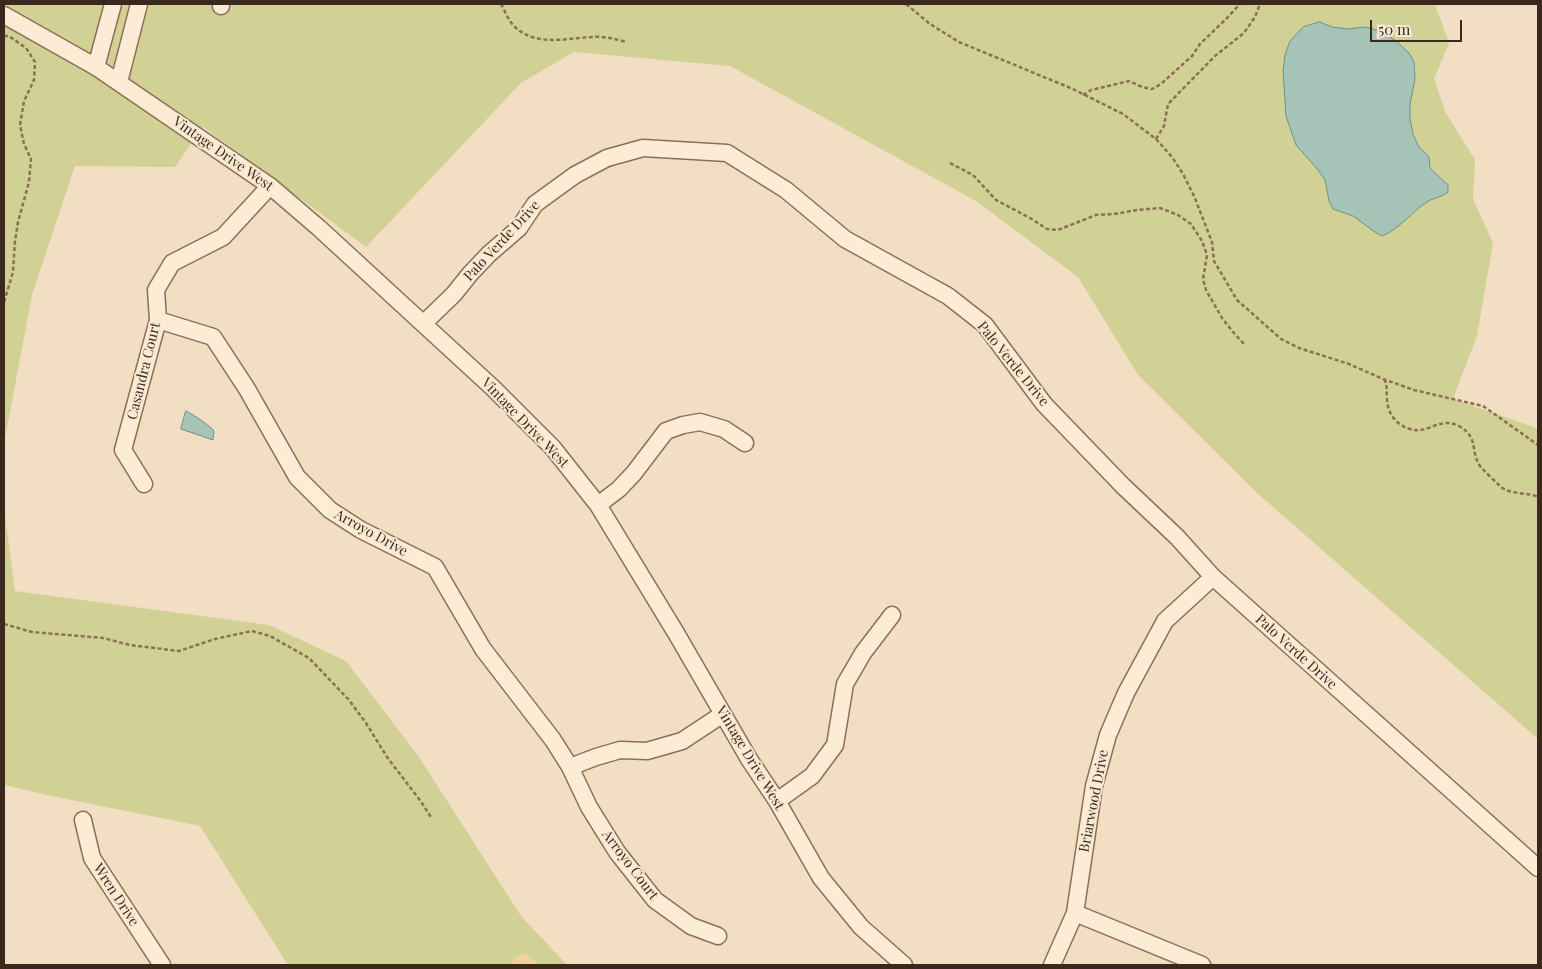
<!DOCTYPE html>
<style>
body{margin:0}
#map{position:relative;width:1542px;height:969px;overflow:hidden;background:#f2dec2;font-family:"Playfair Display",serif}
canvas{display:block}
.frame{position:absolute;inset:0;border:5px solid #3c291d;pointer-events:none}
.scale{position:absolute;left:1370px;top:20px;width:92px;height:22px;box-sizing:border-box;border:2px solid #3c291d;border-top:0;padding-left:6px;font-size:15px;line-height:18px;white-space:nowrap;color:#3c291d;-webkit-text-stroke:4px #f8e9d3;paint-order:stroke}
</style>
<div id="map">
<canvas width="1542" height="969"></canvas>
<div class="frame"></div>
<div class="scale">50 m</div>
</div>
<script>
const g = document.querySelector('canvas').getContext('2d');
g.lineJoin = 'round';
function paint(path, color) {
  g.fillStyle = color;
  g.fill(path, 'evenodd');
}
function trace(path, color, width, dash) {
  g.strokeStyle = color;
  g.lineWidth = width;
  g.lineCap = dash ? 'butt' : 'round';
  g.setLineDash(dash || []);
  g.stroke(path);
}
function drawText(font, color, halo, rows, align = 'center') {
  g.font = font + ' "Playfair Display",serif';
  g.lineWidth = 4;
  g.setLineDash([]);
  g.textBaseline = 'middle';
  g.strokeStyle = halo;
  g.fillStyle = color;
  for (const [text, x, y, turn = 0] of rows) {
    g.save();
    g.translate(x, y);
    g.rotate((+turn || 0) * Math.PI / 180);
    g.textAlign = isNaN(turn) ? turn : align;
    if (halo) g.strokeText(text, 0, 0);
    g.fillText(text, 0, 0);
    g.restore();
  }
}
paint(new Path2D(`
 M7 4H1435L1449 43 1434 79 1446 113 1475 160 1473 199 1493 243 1477 336 1453 399 1534 427 1538 430V739L1256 492 1138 375 1078 277 976 201 730 66 574 52 521 83 366 247 203 127 175 167 75 166 32 295 4 444V10Z
 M4 508 15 591 269 625 346 661 419 757 521 916 567 965H288L200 826 42 794 4 785Z`), '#d1d195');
paint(new Path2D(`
 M524 953 536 961 537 965H511C514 959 517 954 524 953Z`), '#f0d19d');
const water = new Path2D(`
 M1320 22 1332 27 1348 29 1365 27 1380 31 1396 41 1409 53 1414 62 1415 79 1410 104V119L1413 134 1419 147 1429 157 1430 168 1448 185V192C1439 199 1434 197 1427 202 1411 212 1400 229 1382 236L1375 232 1353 216 1333 209 1329 201 1325 180 1318 170 1296 145 1286 116 1283 71 1285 55 1290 41 1303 27Z
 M186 411C191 413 212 427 214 431 214 433 213 438 213 440L181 429Z`);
paint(water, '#a5c4b7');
trace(water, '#6b9385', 1);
const minor = new Path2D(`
 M221 6V4
 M4 15 96 67 270 186 319 228 493 388 553 448 598 505 676 633 749 759 777 801 821 878 861 927 904 965
 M96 67 113 4
 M119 82 139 4
 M158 320 213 337 247 389 297 477 330 510 361 530 435 567 483 649 553 740 570 767 589 807 617 852 655 900 691 926 718 936
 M423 324 454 294 470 274 489 254 519 228 535 204 575 175 607 158 643 148 727 153 786 190 845 239 948 296 985 325 1044 404 1123 486 1177 537 1213 577 1538 868
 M144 484 123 450 158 320 156 290 172 263 223 237 270 186
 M598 505 619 489 634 473 666 431 683 425 700 422 724 429 745 443
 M570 767 596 757 620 750 647 751 682 741 723 714
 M777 801 812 776 835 745 845 684 863 653 892 615
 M83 820 92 858 162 965
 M1075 913 1202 965
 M1052 965 1075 913 1094 786 1108 735 1126 693 1165 621 1213 577`);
trace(minor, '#8e6e57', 19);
trace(new Path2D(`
 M501 4C505 11 509 22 515 27 536 47 567 38 592 37 604 36 615 39 627 42
 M906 4 930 24 959 42 1073 89 1123 114 1156 139 1172 157 1183 174 1194 196 1212 242 1214 261 1237 300 1281 339 1299 348 1349 364 1383 379 1414 390 1483 406 1538 445
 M4 36H9L26 48 35 62 34 80 24 101 20 125 24 144 31 159 29 182 18 222 15 241 13 272 4 302
 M1083 95 1091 90 1129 81 1142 87 1152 89 1161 84 1192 56 1200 44 1227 18 1240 4
 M1156 139 1164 126 1168 104 1215 56 1244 33 1255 17 1260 4
 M950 163 973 175 996 200 1030 218 1047 229 1058 230 1096 215 1114 214 1137 210 1160 208 1178 215 1191 224 1202 241 1207 255 1203 279 1206 290 1222 318 1233 332 1244 344
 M1384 379C1388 386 1386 390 1387 398 1387 413 1396 425 1410 429 1427 435 1440 416 1459 426 1479 437 1470 451 1480 466 1481 468 1499 485 1501 487 1511 495 1528 492 1538 497
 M4 624 32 632 103 638 130 645 179 651 215 639 252 631 270 636 309 658 349 700 366 723 387 757 422 803 432 819`), '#8e6e57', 2.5, [4, 2.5]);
trace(minor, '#fcecd6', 16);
drawText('14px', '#3c291d', '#f8e9d3', [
 ["Vintage Drive West",223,154,35],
 ["Palo Verde Drive",502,241,-47],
 ["Palo Verde Drive",1013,364,51],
 ["Casandra Court",144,371,-76],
 ["Vintage Drive West",525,423,46],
 ["Arroyo Drive",371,533,29],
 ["Palo Verde Drive",1296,652,42],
 ["Vintage Drive West",750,758,59],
 ["Briarwood Drive",1094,801,-79],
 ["Arroyo Court",630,865,53],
 ["Wren Drive",116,895,57]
]);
</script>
